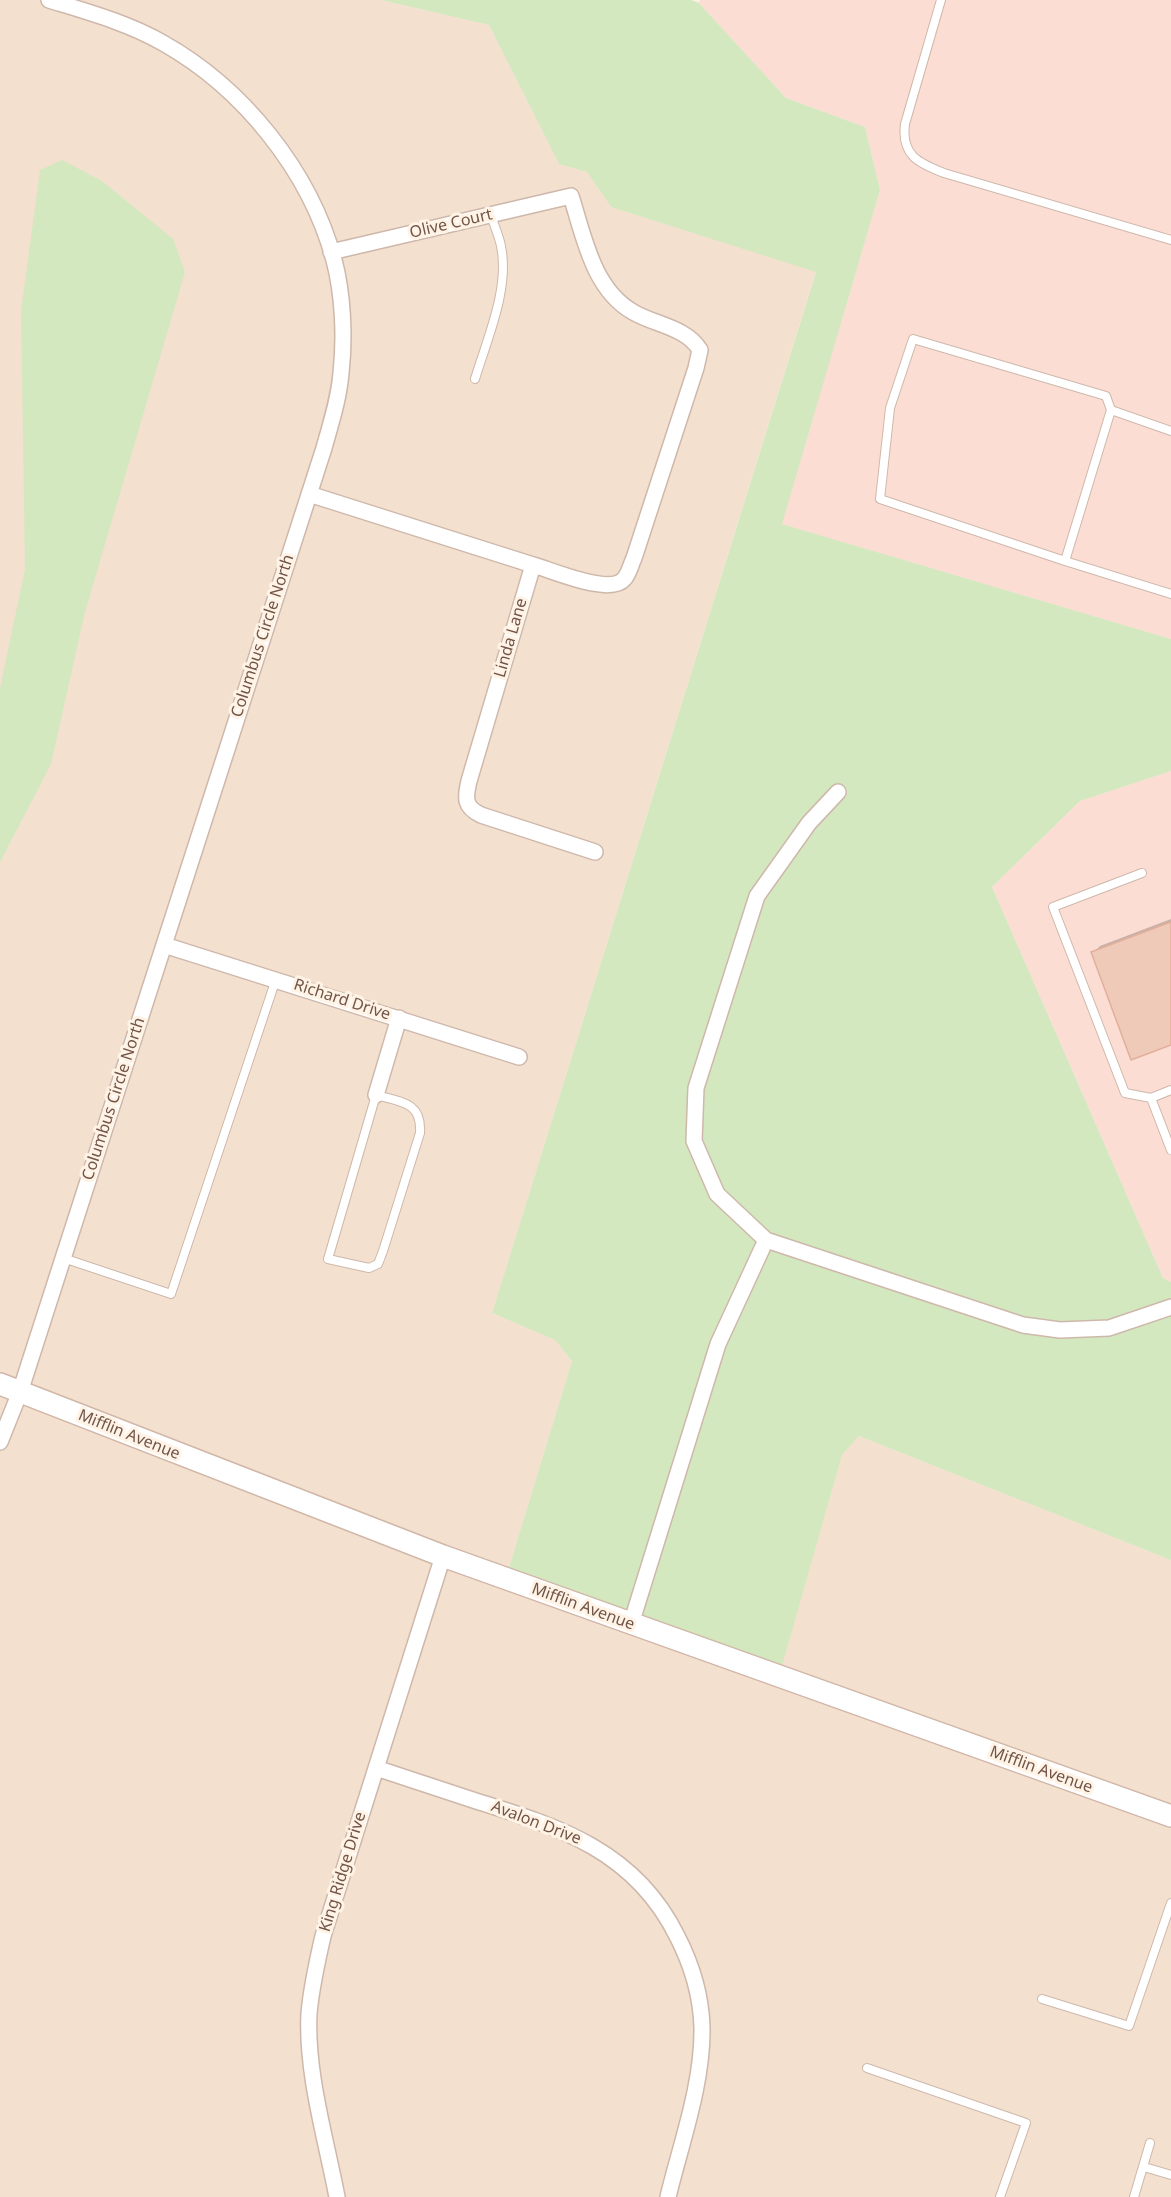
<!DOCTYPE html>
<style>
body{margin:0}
canvas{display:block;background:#fbefe1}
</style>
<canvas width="1171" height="2197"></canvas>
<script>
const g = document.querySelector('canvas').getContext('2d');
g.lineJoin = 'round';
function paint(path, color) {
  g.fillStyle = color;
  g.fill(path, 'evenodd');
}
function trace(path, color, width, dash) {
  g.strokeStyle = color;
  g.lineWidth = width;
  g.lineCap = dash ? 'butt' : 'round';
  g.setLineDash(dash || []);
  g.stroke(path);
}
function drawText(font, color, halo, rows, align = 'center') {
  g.font = font + ' "Noto Sans",sans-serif';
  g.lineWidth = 6;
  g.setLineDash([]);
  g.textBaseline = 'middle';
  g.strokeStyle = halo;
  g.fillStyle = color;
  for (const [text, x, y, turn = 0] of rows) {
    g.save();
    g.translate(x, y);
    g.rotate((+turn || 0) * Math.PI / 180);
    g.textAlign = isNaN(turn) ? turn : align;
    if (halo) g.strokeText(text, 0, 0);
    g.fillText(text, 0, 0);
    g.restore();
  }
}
paint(new Path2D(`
 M0 0H381L489 25 559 164 587 172 611 207 816 271 492 1313 555 1340 572 1361 507 1574 780 1669 842 1455 859 1436 1171 1560V2197H0Z`), '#f3e0cf');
paint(new Path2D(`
 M700 0H1171V639L781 524 880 190 865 127 786 98 699 3Z
 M1171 771V1282L1163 1278 992 887 1080 801Z`), '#fcddd4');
paint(new Path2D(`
 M381 0H691L699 3 786 98 865 127 880 190 782 524 1171 639V771L1080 801 992 887 1163 1278 1171 1282V1560L859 1436 842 1455 781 1669 507 1574 572 1361 555 1340 492 1313 816 272 611 207 587 172 559 164 489 25Z
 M62 160 102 181 173 239 185 272 85 612 51 764 0 862V688L25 569 21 311 40 170Z`), '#d4e8c0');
paint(new Path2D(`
 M1171 919V1044L1093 953 1100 946Z`), '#0003');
const building = new Path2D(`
 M1171 922V1045L1131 1060 1091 952Z`);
paint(building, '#f0cab9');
trace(building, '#e2af9a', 1.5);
const lane = new Path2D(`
 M941 0 905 124C901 155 918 163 944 173L1171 240
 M475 379C487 339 510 288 501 246 499 236 494 225 491 215
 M1171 431 1111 410 1065 561 1171 594
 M1065 561 880 499 890 408 913 339 1106 396 1111 410
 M1142 873 1053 907 1125 1093 1151 1098
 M1171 1090 1151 1098 1171 1150
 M376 1095C401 1102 422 1102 420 1133L383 1251 378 1264 369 1268 328 1259Z
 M63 1258 171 1294 276 979
 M1042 1999 1129 2026 1171 1903
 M867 2068 1026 2123 1000 2197
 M1144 2167 1171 2175
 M1134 2197 1150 2143`);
const street = new Path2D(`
 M331 252 571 196C584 237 593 289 633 312 655 325 686 327 700 350L696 368 634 558C631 564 629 574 624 579 610 596 552 570 533 565
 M309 494 533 565 469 781C465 798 464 807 481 815L595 852
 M164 945 519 1057
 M376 1095 399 1018
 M766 1240 1023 1325 1060 1330 1109 1328 1171 1307
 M0 1442 20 1392 324 448C331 423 339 398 341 373 345 337 343 294 334 260 310 171 243 88 163 43 128 23 88 12 49 0
 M631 1624 718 1344 766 1240 717 1194 694 1141 696 1088 757 896 809 823 838 792
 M376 1768C410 1779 443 1790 476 1801 560 1827 635 1851 677 1936 692 1965 701 1994 702 2027 703 2084 681 2143 668 2197
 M337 2197C326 2139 306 2073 309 2014 311 1988 317 1962 323 1936L443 1556`);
const secondary = new Path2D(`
 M0 1384 443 1556 1171 1816`);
trace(lane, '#ceb8ab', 10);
trace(street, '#ceb8ab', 18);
trace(secondary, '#d1b7a8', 24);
trace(lane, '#fff', 8);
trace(street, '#fff', 15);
trace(secondary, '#fff', 21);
drawText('16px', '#725449', '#fff3e6', [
 ["Olive Court",451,224,-13],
 ["Columbus Circle North",263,636,-72],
 ["Linda Lane",511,638,-74],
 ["Richard Drive",342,1000,18],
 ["Columbus Circle North",114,1099,-72],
 ["Mifflin Avenue",129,1435,22],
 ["Mifflin Avenue",583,1607,20],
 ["Mifflin Avenue",1041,1770,20],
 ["Avalon Drive",536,1823,21],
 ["King Ridge Drive",343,1872,-73]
]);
</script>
